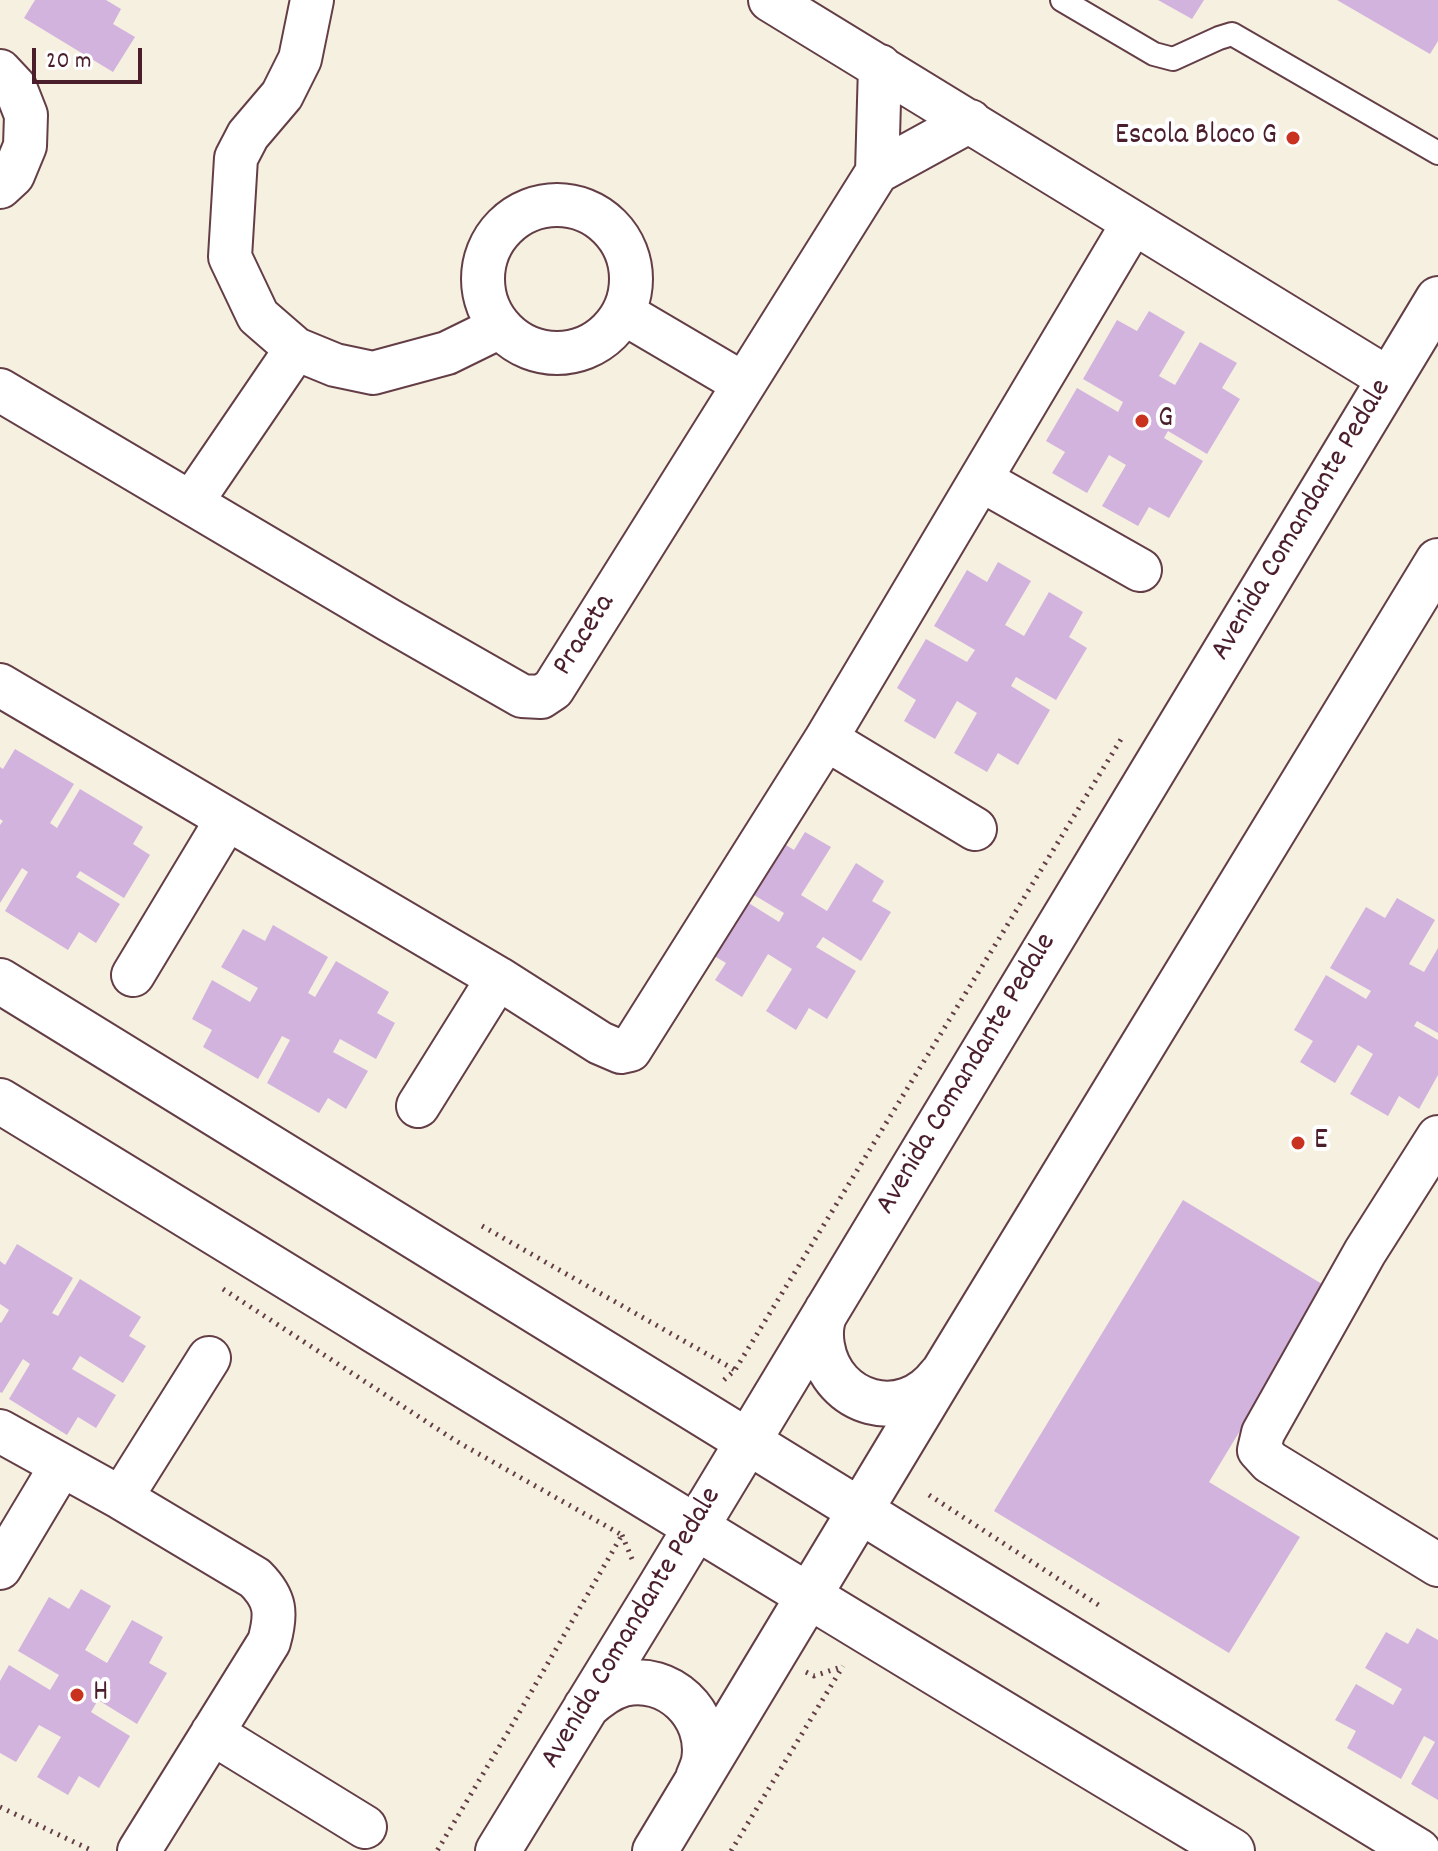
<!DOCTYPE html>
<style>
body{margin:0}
#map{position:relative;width:1438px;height:1851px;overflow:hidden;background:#f5f0e0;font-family:Dekko,sans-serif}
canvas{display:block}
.scale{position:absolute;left:32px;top:48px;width:110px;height:36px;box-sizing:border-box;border:4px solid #4a1f2b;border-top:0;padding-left:10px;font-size:24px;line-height:28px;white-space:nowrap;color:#4a1f2b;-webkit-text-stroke:6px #fff;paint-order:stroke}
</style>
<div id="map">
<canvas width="1438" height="1851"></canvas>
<div class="scale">20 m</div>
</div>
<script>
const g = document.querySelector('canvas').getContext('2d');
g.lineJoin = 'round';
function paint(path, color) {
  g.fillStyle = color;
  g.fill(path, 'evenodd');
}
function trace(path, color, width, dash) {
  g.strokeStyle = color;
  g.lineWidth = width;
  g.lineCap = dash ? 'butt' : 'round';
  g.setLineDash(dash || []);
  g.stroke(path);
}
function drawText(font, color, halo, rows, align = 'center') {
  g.font = font + ' Dekko,sans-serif';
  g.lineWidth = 8;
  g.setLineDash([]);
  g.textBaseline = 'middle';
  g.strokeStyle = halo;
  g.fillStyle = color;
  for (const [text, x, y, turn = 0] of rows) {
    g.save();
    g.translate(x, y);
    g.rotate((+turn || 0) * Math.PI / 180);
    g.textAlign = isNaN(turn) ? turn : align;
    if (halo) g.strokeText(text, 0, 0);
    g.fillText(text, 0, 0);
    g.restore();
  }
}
paint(new Path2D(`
 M35 0H106L121 9 113 24 135 37 113 72 24 18Z
 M1158 0H1204L1192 19Z
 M1337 0H1438V41L1430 54Z
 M1149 311 1185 332 1159 376 1175 385 1200 342 1237 363 1222 388 1240 399 1207 454 1168 431 1164 438 1203 461 1169 518 1149 507 1138 526 1102 506 1126 465 1109 455 1087 493 1052 473 1065 452 1046 441 1077 388 1118 412 1123 402 1083 379 1117 320 1137 331Z
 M998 562 1031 581 1005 625 1024 636 1049 592 1083 612 1069 637 1087 648 1056 700 1016 677 1011 686 1050 710 1018 765 998 753 987 772 954 753 977 713 957 701 935 739 904 721 916 700 897 688 926 639 967 662 975 650 934 626 967 570 987 582Z
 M15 749 74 784 50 823 57 828 80 789 143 827 133 844 150 855 124 898 80 871 76 877 120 904 96 943 79 932 68 950 5 911 28 872 22 868 0 903V825L3 821 0 819V767L3 769Z
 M805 832 831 847 801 895 827 911 856 863 884 881 872 901 891 912 861 961 823 937 816 947 856 971 827 1019 809 1008 796 1030 766 1011 792 969 768 954 742 997 715 980 726 963 706 951 739 897 779 922 784 913 744 889 775 838 794 850Z
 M1397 898 1435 920 1409 964 1424 972 1438 948V1033L1417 1021 1414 1026 1438 1040V1075L1419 1109 1399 1096 1388 1116 1350 1094 1373 1054 1358 1045 1335 1083 1300 1062 1313 1041 1294 1030 1326 975 1366 999 1371 991 1330 968 1366 907 1385 918Z
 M273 925 328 957 308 993 315 997 336 961 389 992 377 1013 395 1023 376 1059 340 1039 333 1052 368 1071 346 1109 328 1098 319 1113 267 1083 290 1040 282 1036 258 1079 203 1047 212 1030 192 1019 212 980 250 1002 258 988 221 967 243 929 265 941Z
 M1183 1200 1327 1287 1209 1482 1300 1537 1229 1653 994 1511Z
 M17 1244 73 1278 52 1313 58 1316 80 1279 141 1317 129 1336 146 1346 123 1383 80 1356 72 1369 116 1395 96 1428 78 1417 67 1435 9 1399 30 1364 23 1359 2 1393 0 1392V1322L1 1323 9 1310 0 1304V1261L5 1265Z
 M81 1589 111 1606 85 1650 107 1663 132 1620 163 1637 149 1663 167 1673 137 1724 98 1700 91 1712 130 1736 99 1788 79 1776 68 1795 37 1777 61 1737 39 1725 16 1762 0 1753V1681L9 1665 50 1690 59 1675 18 1651 49 1597 69 1609Z
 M1417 1628 1438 1640V1800L1411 1784 1435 1742 1424 1736 1401 1779 1347 1748 1356 1731 1335 1720 1356 1684 1393 1705 1402 1689 1365 1668 1386 1632 1408 1644Z`), '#d2b3dd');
const service = new Path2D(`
 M1062 0 1154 54 1173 59 1219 38 1232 34 1438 153`);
const minor = new Path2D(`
 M770 0 1389 379
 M0 71 15 87 26 115 25 146 13 175 0 187
 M877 172 880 66
 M483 279a74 74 0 1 1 148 0a74 74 0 1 1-148 0Z
 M625 314 744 384
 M296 349 258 316 230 257 236 158 248 135 282 95 300 59 312 0
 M0 390 389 620 522 696 541 697 553 689 877 172 970 121
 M981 480 1140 570
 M191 503 296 349 335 365 373 373 447 353 500 327
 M0 685 498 978 600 1043 621 1052 630 1050 826 739 1133 223
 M826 739 975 829
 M133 975 227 819
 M418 1106 498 978
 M1438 1137 1365 1252 1263 1433 1259 1450 1270 1462 1438 1565
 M0 1431 121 1498 255 1578C276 1599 277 1613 269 1642L139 1851
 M121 1498 209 1358
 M0 1568 61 1466
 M212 1733 365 1827`);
const tertiary = new Path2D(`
 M0 981 919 1547 1418 1851
 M0 1101C410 1351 819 1605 1232 1851
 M827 1310C821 1320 820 1334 822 1346 832 1405 903 1425 940 1376
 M586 1707C597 1697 608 1688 623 1684 668 1673 712 1714 704 1761 703 1766 700 1773 698 1778
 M498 1851 660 1587 1438 299
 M655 1851 946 1368 1438 561`);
trace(service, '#643e46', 26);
trace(minor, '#643e46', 46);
trace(tertiary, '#643e46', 48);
trace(new Path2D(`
 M482 1226 735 1370
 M223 1289 456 1441 622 1535 508 1732 437 1851
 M724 1380 735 1370 1123 736
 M929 1495 1103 1608
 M622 1535 632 1559
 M806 1672 814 1676 841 1667
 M0 1807 93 1851
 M731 1851 843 1666`), '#643e46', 5, [2, 6]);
trace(service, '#fff', 22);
trace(minor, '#fff', 42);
trace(tertiary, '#fff', 44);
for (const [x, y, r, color] of [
 [1293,138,8,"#c8321e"],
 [1142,421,8,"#c8321e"],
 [1298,1143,8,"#c8321e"],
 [77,1695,8,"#c8321e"]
]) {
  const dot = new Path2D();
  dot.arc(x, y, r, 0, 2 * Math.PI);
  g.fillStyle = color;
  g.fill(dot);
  trace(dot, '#fff', 3);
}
drawText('30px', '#4a1f2b', '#fff', [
 ["Escola Bloco G",1277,138,"right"],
 ["G",1158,421],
 ["E",1314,1143],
 ["H",93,1695]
], 'left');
drawText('30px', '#4a1f2b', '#fff', [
 ["Avenida Comandante Pedale",1303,521,-59],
 ["Praceta",586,636,-58],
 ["Avenida Comandante Pedale",968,1075,-59],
 ["Avenida Comandante Pedale",633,1629,-59]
]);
</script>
